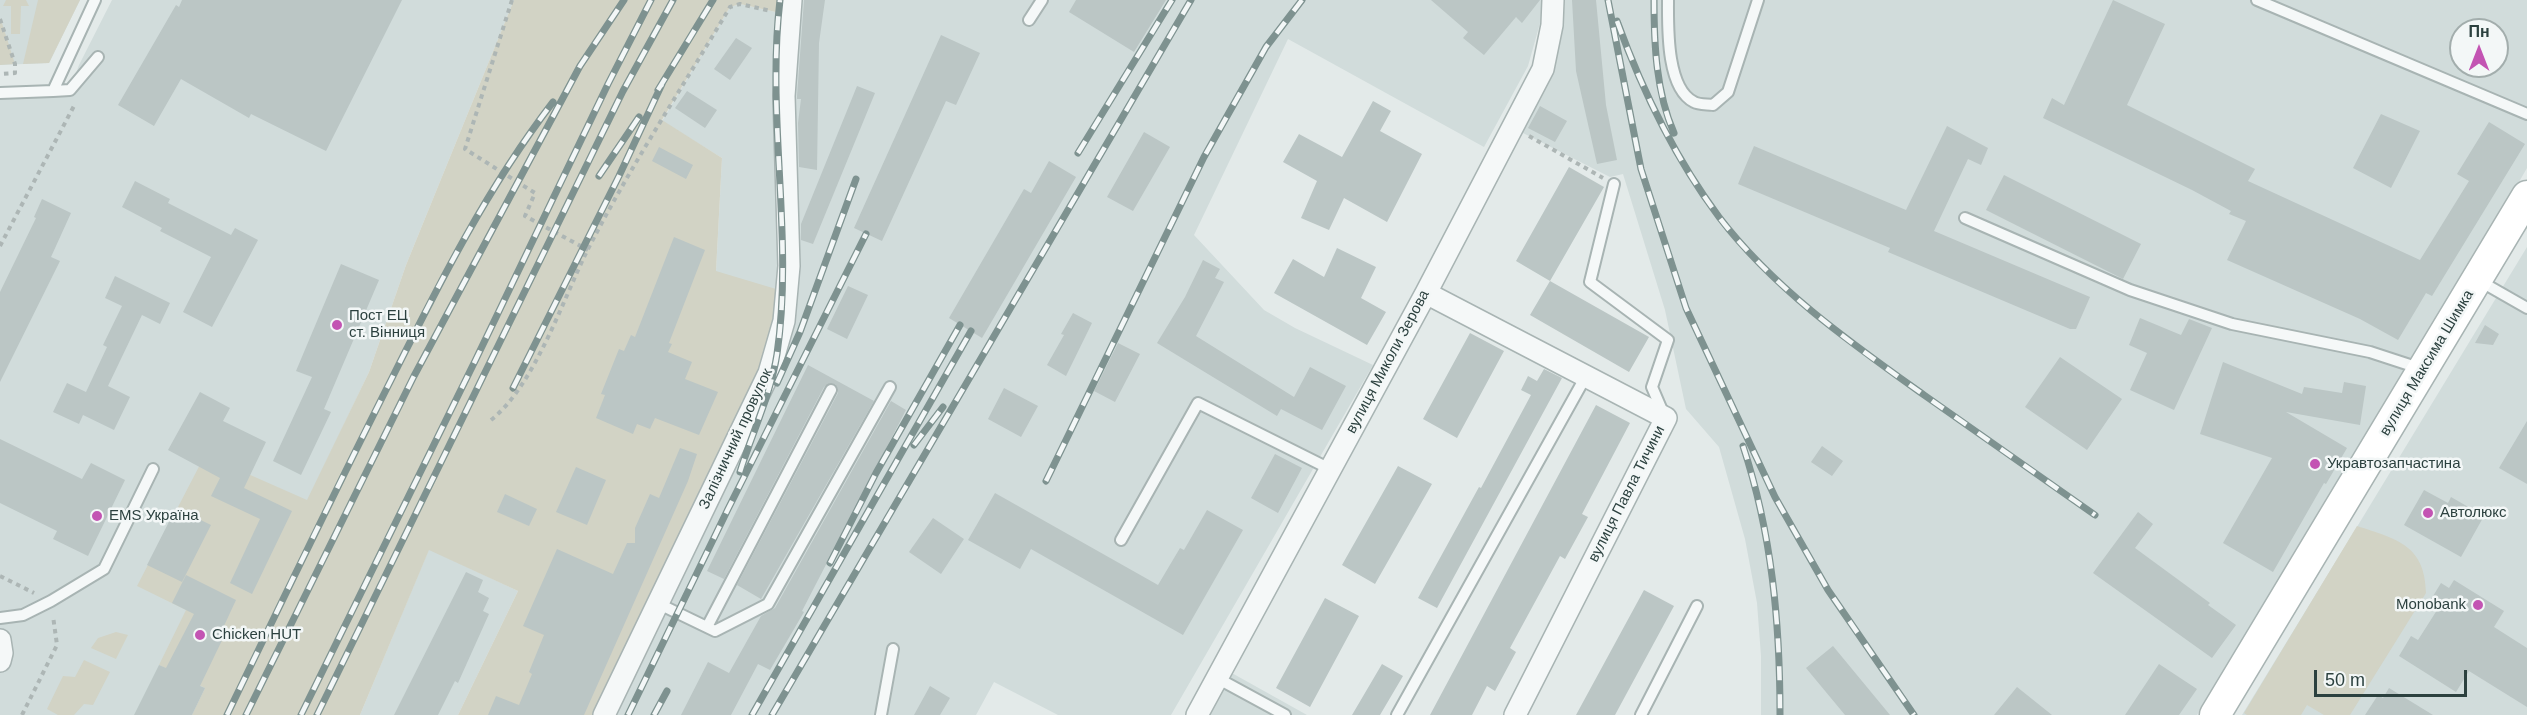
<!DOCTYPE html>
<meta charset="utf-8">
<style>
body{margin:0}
#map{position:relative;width:2527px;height:715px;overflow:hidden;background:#e3eae9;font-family:Helvetica,sans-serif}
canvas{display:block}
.north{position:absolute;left:2449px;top:18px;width:60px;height:60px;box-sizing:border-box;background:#f3f7f7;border:2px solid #a3aead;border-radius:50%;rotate:0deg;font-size:16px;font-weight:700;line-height:24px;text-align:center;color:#2c413f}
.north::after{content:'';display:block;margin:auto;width:21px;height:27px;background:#c354b3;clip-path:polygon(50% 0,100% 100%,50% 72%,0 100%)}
.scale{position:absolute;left:2314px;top:670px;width:153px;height:27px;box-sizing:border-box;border:3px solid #2c413f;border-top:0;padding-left:8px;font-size:18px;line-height:21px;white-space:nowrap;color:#2c413f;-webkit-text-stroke:4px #f3f7f7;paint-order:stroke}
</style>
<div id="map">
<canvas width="2527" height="715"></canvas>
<div class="north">Пн</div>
<div class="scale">50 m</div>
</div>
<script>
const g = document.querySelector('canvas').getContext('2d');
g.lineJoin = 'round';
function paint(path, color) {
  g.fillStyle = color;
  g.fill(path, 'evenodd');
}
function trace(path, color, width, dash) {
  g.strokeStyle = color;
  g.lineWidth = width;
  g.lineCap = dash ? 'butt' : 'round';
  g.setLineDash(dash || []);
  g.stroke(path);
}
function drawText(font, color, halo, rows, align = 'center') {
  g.font = font + ' Helvetica,sans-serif';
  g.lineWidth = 5;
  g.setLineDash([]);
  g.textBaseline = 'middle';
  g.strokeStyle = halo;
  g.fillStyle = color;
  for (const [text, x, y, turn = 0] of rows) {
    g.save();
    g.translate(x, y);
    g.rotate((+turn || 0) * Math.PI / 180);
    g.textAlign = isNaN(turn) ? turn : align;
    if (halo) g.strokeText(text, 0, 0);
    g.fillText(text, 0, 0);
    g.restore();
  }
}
paint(new Path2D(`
 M0 0H80L49 63 0 65Z
 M112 0H514L406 265 369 372 206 715H0V93L70 90 79 65Z
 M791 0H1542V16L1528 66 1484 147 1288 39 1194 235 1264 310 1295 328 1373 365 1171 715H1058L994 682 976 715H549L716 271 722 158 662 121 730 7 740 4 789 15Z
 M1562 0H2527V168L2467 272 2197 715H1761V656L1757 603 1745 539 1719 447 1686 409 1665 310 1623 174 1610 177 1521 132 1555 66ZM2461 30H2497V66H2461Z
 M2527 247V715H2242L2363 517Z
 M429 549 518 591 458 715H360Z
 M1230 672 1307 715H1206Z`), '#d1dcdb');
paint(new Path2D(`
 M6 0H26L29 6H21L20 34H11V6H3Z
 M38 0H80L49 63 23 64Z
 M514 0H791L789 15 740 4 730 7 662 120 722 158 716 271 786 292 782 326 604 715H458L518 591 429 550 360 715H192L205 688 159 665 186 610 137 586 205 455 307 500 369 372 406 265Z
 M0 19 2 23 15 64 0 65Z
 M2357 526C2397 539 2425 545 2426 593L2350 715H2324L2307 705 2301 715H2247L2244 713Z
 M116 632 128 635 116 659 91 648 98 638Z
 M84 660 110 672 93 705 84 704 74 715H58L47 709 63 676 75 677Z`), '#d2d3c5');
paint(new Path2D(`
 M182 0H402L326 151 251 114 249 118 181 79 154 126 118 105 176 5 179 7Z
 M804 0H825L819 43 817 170 799 167 798 123 801 99H797V96Z
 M1076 0H1166L1134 52 1069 12Z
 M1431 0H1540L1522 23 1516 17 1484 55 1463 38 1468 32Z
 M1572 0H1596L1606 105 1617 160 1597 164 1576 71Z
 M2113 0 2165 24 2127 105 2255 169 2248 181 2420 260 2469 181 2457 174 2489 122 2525 144 2432 296 2426 293 2398 340 2360 319 2227 260 2246 221 2229 214 2231 211 2192 190 2043 118 2052 98 2064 105Z
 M941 35 980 53 956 105 946 101 882 241 854 228Z
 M736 38 752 48 730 80 714 69Z
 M857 86 875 93 813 244 801 240V224Z
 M687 91 717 110 705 128 675 108Z
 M1373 101 1391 111 1380 131 1422 154 1387 222 1344 198 1329 230 1301 218 1317 181 1283 162 1299 134 1342 157Z
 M1540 106 1567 121 1555 142 1528 128Z
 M2381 114 2420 131 2391 188 2353 168Z
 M1947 126 1988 148 1981 165 1968 159 1934 231 2090 297 2076 329H2070L1888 252 1890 248 1738 184 1754 146 1906 210Z
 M1144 132 1170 147 1133 211 1107 197Z
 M659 147 693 165 686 179 652 161Z
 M1049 161 1076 177 982 338 949 318 1024 189 1031 193Z
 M1569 167 1604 187 1550 281 1516 261Z
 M2004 175 2141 244 2123 279 1986 210Z
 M135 181 170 199 168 203 231 235 235 228 258 240 212 327 183 312 211 257 160 231 162 228 122 207Z
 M42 199 71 213 51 257 60 261 0 382V292L36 218 34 217Z
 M674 237 705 250 669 343 672 344 668 352 692 362 685 379 718 392 699 435 655 418 650 429 637 424 633 434 596 418 605 395 601 394 619 349 624 351 631 335 635 337Z
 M1337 248 1376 267 1361 298 1386 312 1367 345 1274 293 1293 259 1324 277Z
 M1203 260 1220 269 1215 278 1224 282 1196 336 1294 397 1310 367 1346 386 1322 430 1281 409 1277 416 1157 343 1185 297Z
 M341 264 379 280 324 409 331 412 301 475 273 461 312 377 296 371Z
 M115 276 170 303 160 324 142 315 108 386 130 397 114 430 83 415 79 424 53 412 67 383 86 392 107 347 103 345 122 306 105 298Z
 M1550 281 1649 337 1629 372 1530 315Z
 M848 286 868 295 847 339 827 329Z
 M1073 313 1092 323 1066 376 1047 365 1064 335 1061 334Z
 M2140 318 2181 335 2189 319 2212 328 2174 410 2130 390 2147 353 2129 345Z
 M2485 325 2499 334 2493 345 2475 343Z
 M1470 333 1504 351 1457 438 1423 419Z
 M1118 343 1140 354 1115 402 1094 391Z
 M2060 357 2122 399 2087 450 2025 407Z
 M2223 362 2302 394 2304 387 2342 393 2344 382 2366 386 2360 425 2286 412 2347 448 2326 484 2324 483 2273 572 2223 543 2272 458 2200 434Z
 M808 365 874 401 761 599 737 585 838 393V389L835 384 830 383 824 387 724 579 707 571Z
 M1544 369 1562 378 1437 608 1418 598 1479 487 1481 488 1531 395 1521 390 1528 376 1537 381Z
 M1004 388 1038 406 1021 437 988 419Z
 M200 392 230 408 223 421 266 442 244 488 292 511 252 594 230 583 260 519 211 496 220 478 168 450Z
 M891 401 906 410 802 611 804 612 770 670 758 664 731 715H681L708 662 729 673 761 616 775 608Z
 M1596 405 1630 423 1582 514 1588 517 1565 559 1560 556 1510 648 1516 652 1495 691 1487 686 1472 715H1430Z
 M2527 421V484L2499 468Z
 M0 439 82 479 91 463 125 480 88 556 53 539 57 531 0 503Z
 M1822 446 1843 461 1832 476 1811 462Z
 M680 448 697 454 688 481 584 715H488L496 696 519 705 532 674 529 672 544 635 523 626 557 549 613 574 627 543H635V528L650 494 659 498Z
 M1275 454 1302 468 1278 513 1251 498Z
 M1398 466 1432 484 1375 584 1342 565Z
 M576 467 606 480 587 525 556 512Z
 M2424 490 2448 503 2451 497 2484 516 2461 557 2404 525Z
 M995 493 1158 585 1180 548 1184 550 1207 510 1243 530 1183 635 1031 549 1020 569 968 540Z
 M505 494 537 509 529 526 497 512Z
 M176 508 211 525 182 582 147 565Z
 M2138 512 2153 524 2135 548 2210 603 2208 605 2236 625 2212 658 2093 573Z
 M933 518 964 539 941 574 909 552Z
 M466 572 483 580 478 592 489 598 483 611 489 614 458 683 455 681 438 715H394Z
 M186 575 236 600 223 628 227 630 200 686 205 688 192 715H134L159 665 166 668 194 614 172 603Z
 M2454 580 2504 611 2494 627 2527 648V707L2469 671 2456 692 2399 656 2411 636 2418 640 2439 607 2430 601 2441 583 2449 588Z
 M1644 590 1674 606 1615 715H1576Z
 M1325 598 1359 616 1310 707 1276 688Z
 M1833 646 1890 715H1845L1806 668Z
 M1382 664 1403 676 1380 715H1352Z
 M2159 664 2197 689 2179 715H2125Z
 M930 686 950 698 940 715H914Z
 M2017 687 2052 715H1994Z
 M2389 688 2433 715H2365L2378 695 2383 698Z`), '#bbc6c5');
const service = new Path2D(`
 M1668 0C1668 26 1666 88 1694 102 1699 105 1708 104 1713 105L1728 92 1758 0
 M2257 0 2527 114
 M1029 20 1042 0
 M53 91 70 90 98 57
 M0 93 53 91 95 0
 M1614 184 1590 282 1668 340 1652 387 1664 415
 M1965 218 2130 290 2232 324 2370 352 2422 369
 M2478 280 2527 308
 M1121 540 1198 403 1330 469
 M657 603 715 631 768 604 890 387
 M0 618 23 615 51 601 104 569 153 469
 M707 627 831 390
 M1217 678 1285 715
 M881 715 893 649
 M1397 715 1586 376
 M1641 715 1697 606`);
const minor = new Path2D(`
 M1426 293 1666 418 1515 715
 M0 640 2 653 0 661
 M604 715 769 373 784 321 789 266 784 96 791 0
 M1197 715 1426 293 1543 69 1552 25 1553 0`);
const secondary = new Path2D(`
 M2215 715 2527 196`);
trace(service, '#a8b4b3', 14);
trace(minor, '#a8b4b3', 24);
trace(secondary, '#a8b4b3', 33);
trace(new Path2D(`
 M512 0 465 149 535 193 525 216 588 250
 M0 19 15 64V73L0 74
 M1529 136 1603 178
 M0 246 75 104
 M491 420C534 386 562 302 587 251 630 167 682 88 730 7L740 4 771 11
 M0 576 34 593
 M22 715 57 645 53 616`), '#adb6b5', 4, [4.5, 4.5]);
trace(service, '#f5f8f8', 10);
trace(minor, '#f5f8f8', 21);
trace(secondary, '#fff', 30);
const rail = new Path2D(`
 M1608 0 1641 169 1686 308 1775 497 1828 590 1914 715
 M1654 0C1654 44 1656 92 1674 133
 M1617 21C1642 90 1675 158 1719 217 1774 289 1851 343 1924 395 1981 435 2038 475 2095 515
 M658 90 713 0
 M1078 153 1172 0
 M599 176 639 117
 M777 383 800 332 856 179
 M513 388 619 176 662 84
 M914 445 943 407
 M1743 446C1772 534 1780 623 1780 715
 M740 472C752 433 771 394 777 354 794 237 766 118 780 0
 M1046 481 1204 157 1266 47 1302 0
 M830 563 876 473 960 325
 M227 715C281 603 335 491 391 380 439 284 487 188 553 102
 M246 715 414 376 580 66 624 0
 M301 715 476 359 608 84 651 0
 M317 715 623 91 673 0
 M628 715 728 509 866 234
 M654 715 667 691
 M752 715 971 331
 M772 715 1191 0`);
trace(rail, '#7e9290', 7);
trace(rail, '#f3f7f7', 4.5, [14]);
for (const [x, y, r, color] of [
 [337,325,6,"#c354b3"],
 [2315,464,6,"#c354b3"],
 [2428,513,6,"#c354b3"],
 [97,516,6,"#c354b3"],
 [2478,605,6,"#c354b3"],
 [200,635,6,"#c354b3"]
]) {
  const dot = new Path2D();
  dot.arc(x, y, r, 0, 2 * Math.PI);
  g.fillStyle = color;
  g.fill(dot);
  trace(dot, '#f3f7f7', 2);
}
drawText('15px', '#2c413f', '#f3f7f7', [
 ["Пост ЕЦ",349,316],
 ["ст. Вінниця",349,333],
 ["Укравтозапчастина",2327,464],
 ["Автолюкс",2440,513],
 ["EMS Україна",109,516],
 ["Monobank",2466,605,"right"],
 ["Chicken HUT",212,635]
], 'left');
drawText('15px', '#2c413f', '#f3f7f7', [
 ["вулиця Миколи Зерова",1388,362,-62],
 ["вулиця Максима Шимка",2427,363,-59],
 ["Залізничний провулок",736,439,-65],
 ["вулиця Павла Тичини",1627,494,-63]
]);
</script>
